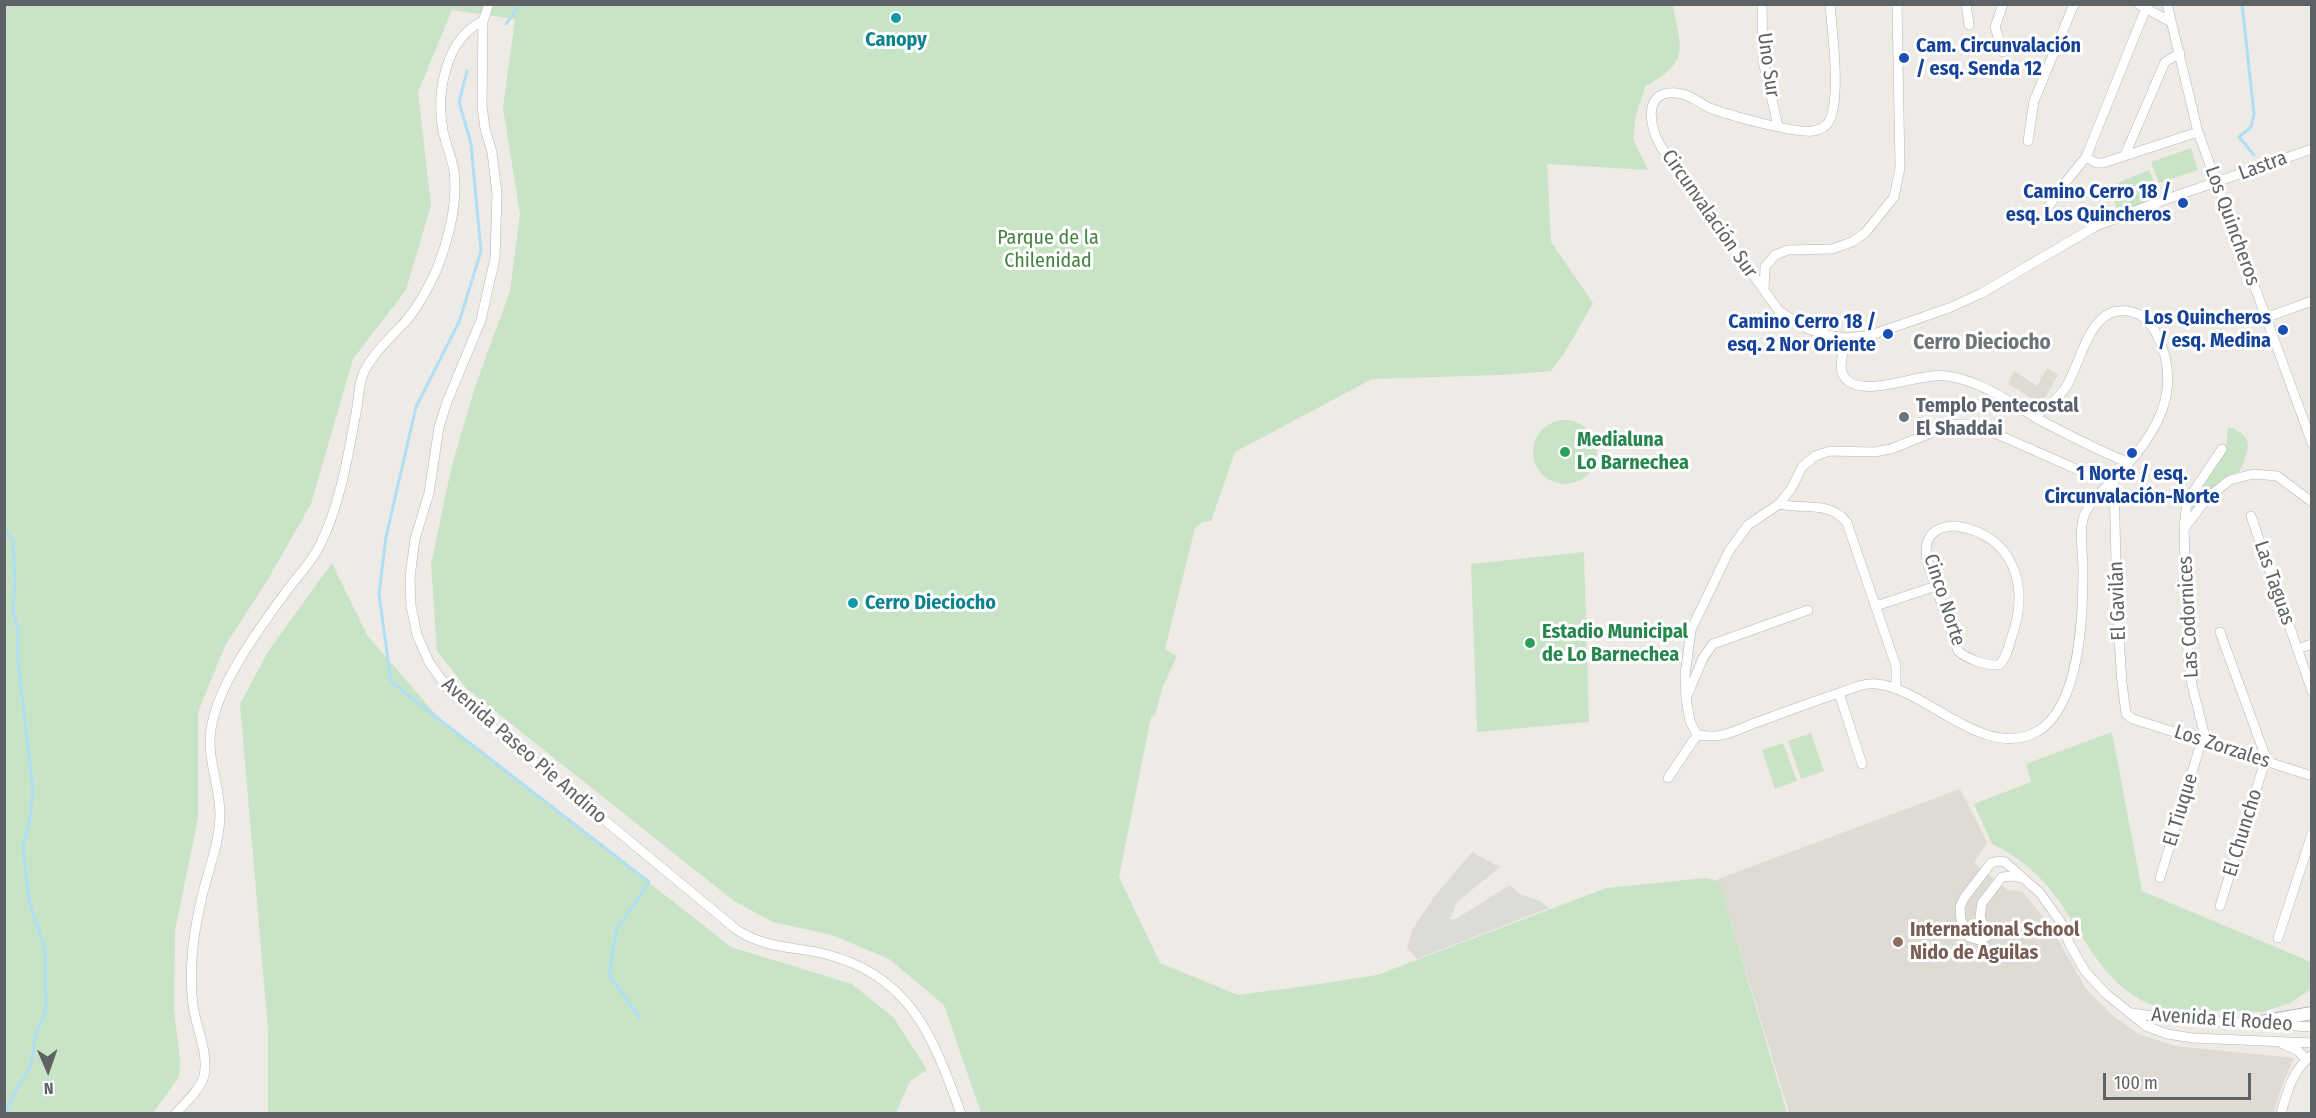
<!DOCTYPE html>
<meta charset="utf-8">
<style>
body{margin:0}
#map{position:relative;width:2316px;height:1118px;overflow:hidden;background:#eeebe6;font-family:"Fira Sans Condensed",sans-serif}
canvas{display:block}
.frame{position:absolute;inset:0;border:6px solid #5e6265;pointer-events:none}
.north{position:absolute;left:18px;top:1040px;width:60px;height:60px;-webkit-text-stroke:4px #fff;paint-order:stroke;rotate:178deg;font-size:16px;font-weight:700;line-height:24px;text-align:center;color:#5e6265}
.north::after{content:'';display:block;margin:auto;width:21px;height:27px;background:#5e6265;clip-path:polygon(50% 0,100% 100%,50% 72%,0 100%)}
.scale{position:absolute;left:2103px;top:1073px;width:148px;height:27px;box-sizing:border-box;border:3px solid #5e6265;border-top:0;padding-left:8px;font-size:18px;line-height:21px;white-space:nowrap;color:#5e6265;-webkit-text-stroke:4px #fff;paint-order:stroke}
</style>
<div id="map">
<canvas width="2316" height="1118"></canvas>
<div class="frame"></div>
<div class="north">N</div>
<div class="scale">100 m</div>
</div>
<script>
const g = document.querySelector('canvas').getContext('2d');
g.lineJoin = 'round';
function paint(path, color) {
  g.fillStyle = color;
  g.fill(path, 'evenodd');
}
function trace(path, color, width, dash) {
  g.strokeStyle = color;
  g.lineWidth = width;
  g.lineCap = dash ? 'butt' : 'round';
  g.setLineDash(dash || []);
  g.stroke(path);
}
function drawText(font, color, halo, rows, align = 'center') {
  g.font = font + ' "Fira Sans Condensed",sans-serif';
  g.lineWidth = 6;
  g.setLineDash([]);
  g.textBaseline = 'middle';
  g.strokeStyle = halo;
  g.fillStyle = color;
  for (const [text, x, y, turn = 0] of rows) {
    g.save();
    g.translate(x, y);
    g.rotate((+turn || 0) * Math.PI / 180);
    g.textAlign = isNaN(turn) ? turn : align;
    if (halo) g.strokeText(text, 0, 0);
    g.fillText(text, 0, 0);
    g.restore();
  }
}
paint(new Path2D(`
 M1472 852 1500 867 1457 902 1450 919H1456L1510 885 1520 894 1540 901 1549 908 1417 959 1407 948 1412 930 1434 897Z`), '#dddbd8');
paint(new Path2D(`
 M2047 368 2058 375 2042 404 2008 384 2014 371 2037 386Z
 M1960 789 1987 842 1974 863 2009 891 2015 890 2023 892 2051 927 2086 989 2113 1016 2139 1034 2175 1046 2294 1058 2280 1091 2274 1113H1789L1718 879Z`), '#dedbd4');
paint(new Path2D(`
 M5 5H1673C1681 52 1691 60 1645 87L1636 115 1633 139 1648 170 1547 164 1551 242 1593 303 1565 352 1551 371 1500 375 1372 379 1235 452 1211 521 1203 522 1195 528 1165 649 1177 656 1163 686 1155 715 1151 717 1119 877 1160 963 1238 995 1306 986 1377 975 1606 888 1705 878 1719 881 1787 1113H981L944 1005 889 959 832 935 773 922 734 901 467 689 437 651 431 564 452 465 475 387 510 291 520 214 503 108 515 19 452 10 418 92 431 205 406 290 353 359 311 504 267 581 225 646 198 712V818L175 931 174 1009 180 1059 179 1077 153 1113 5 1114Z
 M2191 148 2198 170 2159 183 2151 162Z
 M2149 170 2160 196 2119 213 2108 187Z
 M1533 452a32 32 0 1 1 64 0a32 32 0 1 1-64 0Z
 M2228 427C2256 435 2249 452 2239 472L2229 475 2192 509V501L2226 449Z
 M1584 552 1589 722 1477 732 1471 564Z
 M332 563 367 635 438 717 731 947 852 984 894 1018 927 1070 910 1081 896 1113H268V1030L240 704 269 650Z
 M2112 732 2142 891 2311 962V987L2310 990 2290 1003 2262 1012 2166 1009C2105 996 2085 933 2050 889 2035 871 2014 854 1992 844L1974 804 2031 782 2026 764Z
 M1811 733 1824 771 1801 779 1788 741Z
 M1783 743 1797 781 1775 789 1762 750Z`), '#c9e3c6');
trace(new Path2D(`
 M2242 4 2254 114 2251 127 2239 137 2254 155
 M506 24 520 4
 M467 71 459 102 471 144 481 251 459 322 416 407 386 537 379 594 391 682 649 882 616 931 609 975 640 1018
 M4 526 13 542 15 580 13 611 18 630V662L33 789 30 818 23 848 29 901 45 949 46 1011 36 1033 31 1065 6 1109 8 1114`), '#afdff5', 3);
const minor = new Path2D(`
 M489 4 483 21 482 105 485 129 492 152 497 194 495 258 481 320 447 402 439 427 429 493 415 539 410 577 411 606 417 635 429 662 450 692 737 930C767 949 792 946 825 954 911 975 934 1039 961 1114
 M1762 4 1763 61 1778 126
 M1830 4C1832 31 1842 102 1828 123 1825 127 1819 130 1813 131 1796 134 1728 115 1710 108 1699 103 1690 94 1677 93 1641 90 1650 127 1661 147L1779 311 1808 329 1826 335 1846 338 1871 335 1949 308 1982 293 2096 226 2161 201 2312 149
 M1966 4 1969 25
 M2003 4 1995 27 2003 52
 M2138 4 2171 22
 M2167 4 2198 132 2312 443
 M2028 141 2034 101 2074 4
 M2125 155 2165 62 2180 53
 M2086 157 2096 163H2103L2198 132
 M2047 209 2060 189 2086 157 2146 8
 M1764 290 1765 267 1775 255 1788 250 1832 249 1852 242 1865 233 1894 197 1900 168 1897 4
 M2265 318 2312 301
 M1846 338C1844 352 1835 371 1848 381 1871 397 1920 372 1947 376 1982 381 2009 402 2038 419 2068 435 2098 450 2129 463
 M2114 479 2117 607 2122 683 2126 714 2133 719 2312 776
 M1779 504C1803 510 1830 500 1847 523L1896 666V689
 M2251 516 2312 691
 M1956 526C2013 535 2030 585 2012 636 2009 645 2007 658 1999 665 1987 666 1967 659 1958 651L1928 564C1922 540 1931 526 1956 526Z
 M2186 526 2207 498 2230 480 2253 474 2277 476 2312 502
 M1876 606 1936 586
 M2220 632 2266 758 2220 906
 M2297 649 2312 644
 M1839 693 1862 764
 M1687 696 1703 658 1713 644 1808 610
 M1697 735C1705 736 1714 737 1722 735 1733 733 1744 727 1755 723 1783 713 1811 702 1839 693 1851 689 1864 682 1877 684 1927 689 1984 762 2038 731 2081 705 2083 613 2083 569 2083 553 2079 535 2083 519 2088 502 2104 489 2116 477 2156 435 2186 389 2155 331 2147 317 2134 309 2118 311 2087 315 2080 367 2064 390 2056 400 2045 408 2035 417
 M1697 735 1690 721 1686 698 1685 675 1691 630 1729 551 1748 525 1779 504 1791 489 1802 467 1815 456 1830 451 1874 452 1891 449 1953 424H1974L2076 469 2114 479
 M1668 778 1697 735
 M2023 878 2014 876 2002 877 1982 903 1980 917 1988 936 1979 940 1969 937 1961 920 1960 907 1964 898 1991 863 1999 861 2005 862 2040 893 2060 921 2070 945 2085 971 2105 993 2146 1026 2167 1034 2193 1038 2312 1043
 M2160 878 2204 733 2192 685 2188 656 2184 528 2187 501 2222 449
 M2278 938 2312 834
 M2132 1013 2172 1019 2312 1027
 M2283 1044 2297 1050 2306 1059
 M175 1114C185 1103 200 1090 204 1076 209 1053 196 1028 193 1005 188 965 195 921 206 881 212 860 219 840 220 817 221 788 206 758 211 729 218 683 261 626 288 589 299 575 312 561 320 545 340 505 348 456 356 413 359 400 358 383 364 372 374 352 390 338 405 322 418 307 428 288 436 271 448 241 458 204 454 171 452 158 446 145 443 131 436 93 445 39 483 21
 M2281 1114C2287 1092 2293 1069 2312 1055`);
const tertiary = new Path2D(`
 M2255 1023 2312 1013`);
trace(minor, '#b3b6b9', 10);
trace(tertiary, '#b3b6b9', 14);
trace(minor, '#fff', 9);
trace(tertiary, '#fff', 12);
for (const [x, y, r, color] of [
 [896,18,6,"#0f9aa8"],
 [1904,58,6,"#1a4fb4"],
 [2183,203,6,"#1a4fb4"],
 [2283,330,6,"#1a4fb4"],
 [1888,334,6,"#1a4fb4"],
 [1904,417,6,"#6b7280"],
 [1565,452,6,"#2e9e5b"],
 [2132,453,6,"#1a4fb4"],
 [853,603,6,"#0f9aa8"],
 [1530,643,6,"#2e9e5b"],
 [1898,942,6,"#8d6e63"]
]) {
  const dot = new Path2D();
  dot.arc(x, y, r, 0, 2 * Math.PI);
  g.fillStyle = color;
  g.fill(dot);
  trace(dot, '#fff', 2);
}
drawText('bold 20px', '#0d838f', '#fff', [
 ["Canopy",896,40],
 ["Cerro Dieciocho",865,603,"left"]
]);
drawText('bold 20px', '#164399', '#fff', [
 ["Cam. Circunvalación",1916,46,"left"],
 ["/ esq. Senda 12",1916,69,"left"],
 ["Camino Cerro 18 /",2171,192],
 ["esq. Los Quincheros",2171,215],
 ["Los Quincheros",2271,318],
 ["/ esq. Medina",2271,341],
 ["Camino Cerro 18 /",1876,322],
 ["esq. 2 Nor Oriente",1876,345],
 ["1 Norte / esq.",2132,474,"center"],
 ["Circunvalación-Norte",2132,497,"center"]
], 'right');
drawText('20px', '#5e6265', '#fff', [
 ["Uno Sur",1768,65,82],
 ["Lastra",2263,166,-20],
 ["Circunvalación Sur",1709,214,55],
 ["Los Quincheros",2232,226,70],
 ["Las Taguas",2274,583,71],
 ["Cinco Norte",1944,600,72],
 ["El Gavilán",2118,601,-92],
 ["Las Codornices",2189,617,-93],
 ["Los Zorzales",2222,747,18],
 ["Avenida Paseo Pie Andino",524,751,41],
 ["El Tiuque",2181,810,-73],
 ["El Chuncho",2243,833,-73],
 ["Avenida El Rodeo",2222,1020,4]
]);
drawText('20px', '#448240', '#fff', [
 ["Parque de la",1048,238],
 ["Chilenidad",1048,261]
]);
drawText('bold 20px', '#5b616d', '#fff', [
 ["Templo Pentecostal",1916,406],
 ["El Shaddai",1916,429]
], 'left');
drawText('bold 20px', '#27864d', '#fff', [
 ["Medialuna",1577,440],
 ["Lo Barnechea",1577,463],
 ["Estadio Municipal",1542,632],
 ["de Lo Barnechea",1542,655]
], 'left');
drawText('bold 20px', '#785e54', '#fff', [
 ["International School",1910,930],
 ["Nido de Aguilas",1910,953]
], 'left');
drawText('bold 21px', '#6f7477', '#fff', [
 ["Cerro Dieciocho",1982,343]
]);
</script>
